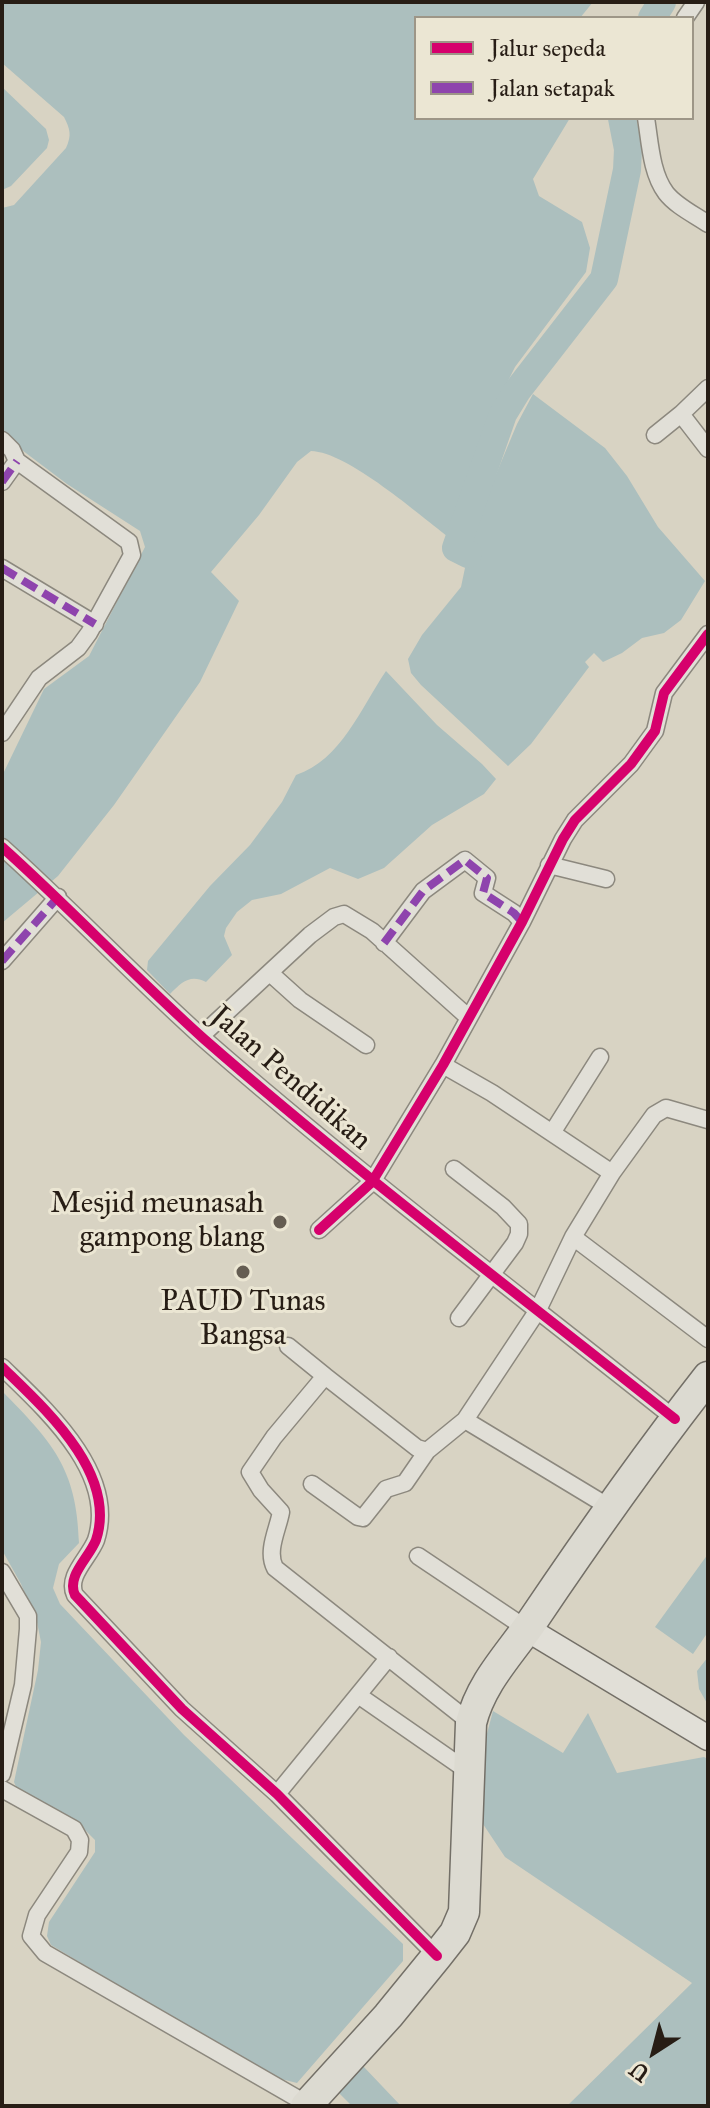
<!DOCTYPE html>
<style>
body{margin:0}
#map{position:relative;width:710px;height:2108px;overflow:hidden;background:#d8d3c3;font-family:"IM FELL Great Primer",serif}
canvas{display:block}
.frame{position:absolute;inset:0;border:4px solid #271d15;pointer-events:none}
.legend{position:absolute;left:414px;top:16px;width:280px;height:104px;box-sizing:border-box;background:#ebe6d3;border:2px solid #9d9687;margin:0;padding:10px 14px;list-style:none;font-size:24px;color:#271d15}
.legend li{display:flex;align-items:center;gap:16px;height:40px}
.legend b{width:40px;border:2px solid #9d9687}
.north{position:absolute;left:614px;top:2012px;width:80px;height:80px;-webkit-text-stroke:6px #ebe6d3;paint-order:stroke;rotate:216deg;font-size:22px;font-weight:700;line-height:32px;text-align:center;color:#271d15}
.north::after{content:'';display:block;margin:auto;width:28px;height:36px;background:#271d15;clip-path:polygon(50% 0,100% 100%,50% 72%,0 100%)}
</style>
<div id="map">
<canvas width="710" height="2108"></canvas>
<div class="frame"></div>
<ul class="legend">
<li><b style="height:10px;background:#d6006c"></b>Jalur sepeda</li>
<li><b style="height:10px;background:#8e44ad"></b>Jalan setapak</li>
</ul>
<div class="north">U</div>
</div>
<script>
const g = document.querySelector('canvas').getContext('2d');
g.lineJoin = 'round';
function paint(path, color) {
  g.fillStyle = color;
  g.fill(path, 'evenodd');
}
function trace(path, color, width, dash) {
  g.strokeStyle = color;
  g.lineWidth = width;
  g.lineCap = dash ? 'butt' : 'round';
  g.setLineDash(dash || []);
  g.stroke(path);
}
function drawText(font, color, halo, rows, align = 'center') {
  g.font = font + ' "IM FELL Great Primer",serif';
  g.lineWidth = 6;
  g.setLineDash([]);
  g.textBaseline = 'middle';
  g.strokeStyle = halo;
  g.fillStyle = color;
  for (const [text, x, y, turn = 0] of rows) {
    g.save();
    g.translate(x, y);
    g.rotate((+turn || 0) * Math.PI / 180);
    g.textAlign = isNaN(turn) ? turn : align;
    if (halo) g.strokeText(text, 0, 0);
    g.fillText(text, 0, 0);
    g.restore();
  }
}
paint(new Path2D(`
 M2 2H593L580 18H416V118H570L533 179 539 196 582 222 590 248 586 272 515 367 493 411 451 539C419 515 348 452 311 451L297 462 259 515 211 572 239 601 200 682 114 805 58 876 2 923V776L44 689 89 656 145 547 140 531 67 484 2 435V208L14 205 66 148C72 135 70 129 64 117L2 63Z
 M2 87 46 129 49 140 47 148 11 186 2 190Z
 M533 394 605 448 627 476 658 527 705 581 681 620 664 633 642 638 622 653 603 662 594 653 585 662 589 667 531 744 508 766 421 685 411 673 408 659 422 635 461 587 470 544 484 503 517 424Z
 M386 671 437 725 482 764 496 779 484 794 432 825 384 868 358 879 330 868 281 894 252 900 237 912 226 928 224 936 232 955 206 982C190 974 182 982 170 994L147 970 148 961 210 886 250 845 282 802 296 775C341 760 361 708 386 671Z
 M2 1391C52 1442 77 1468 79 1543L59 1564 53 1588 60 1604 184 1735 403 1944V1961L297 2083 269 2076 51 1945 47 1936 49 1922 95 1852V1840L85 1830 17 1789 14 1782 38 1670 41 1642 37 1622 21 1584 2 1550Z
 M708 1554V1632L693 1654 655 1627Z
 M708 1657V1705L699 1689 697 1671Z
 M493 1711 563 1753 588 1713 617 1773 704 1757 708 1759V2106H567L692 1983 505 1857 479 1818 477 1771Z
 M363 2066 401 2106H352L337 2091Z`), '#acbfbe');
trace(new Path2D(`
 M652 18 662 2
 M468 554 456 548 503 414 517 391 604 279 627 170 628 149 622 118`), '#acbfbe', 28);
const street = new Path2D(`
 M685 18 696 2
 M646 118C650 142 651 173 666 193 676 206 695 215 708 224
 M681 414 708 388
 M655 435 681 414 708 449
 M2 440 12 450 17 461 129 542 132 555 89 633 78 648 39 678 2 733
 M2 482 17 461
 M2 568 95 624
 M2 847C71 909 135 977 204 1039 356 1172 517 1293 675 1419
 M549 865 606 879
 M384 943 423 891 465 860 487 878 483 893 514 913 522 922
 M2 961 58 897
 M270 973 300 1000 366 1045
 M201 1036 310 935 334 917 344 914 372 931 469 1018
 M443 1065 492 1093 612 1173
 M552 1133 600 1057
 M454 1169 503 1207 519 1224V1234L515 1243 459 1318
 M319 1230 372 1182 443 1065 522 922 563 839 575 820 631 764 655 731 664 693 708 634
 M573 1237 708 1339
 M288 1346 325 1376
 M2 1367C44 1408 118 1473 96 1540 89 1558 66 1576 75 1595L182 1709 277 1794 437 1956
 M465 1420 427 1451 417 1448 325 1376 274 1437 250 1472 261 1490 281 1512C278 1529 266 1551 275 1568L471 1723
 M312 1484 358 1517 363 1518 386 1489 405 1483 427 1451
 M609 1507 465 1420 538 1310 573 1237 612 1173 654 1115 666 1108 708 1120
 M418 1556 527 1629
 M2 1572 28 1616V1629L23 1685 2 1774
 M358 1695 469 1772
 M2 1789 74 1829 80 1840 79 1852 37 1915 31 1936 45 1953 307 2104
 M277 1794 389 1657`);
const secondary = new Path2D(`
 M527 1629 708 1738`);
const highway = new Path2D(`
 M306 2106 388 2016 437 1956 455 1933 464 1912 471 1723C481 1682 510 1654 533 1620 589 1537 646 1456 708 1377`);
trace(street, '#8c887e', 19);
trace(secondary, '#736f67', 27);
trace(highway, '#736f67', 33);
trace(street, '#e1dfd7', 16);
trace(secondary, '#e1dfd7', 24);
trace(highway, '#dcdad1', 30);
trace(new Path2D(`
 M2 482 17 461
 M2 568 95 624
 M384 943 423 891 465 860 487 878 483 893 514 913 522 922
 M2 961 58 897`), '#8e44ad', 8, [16, 8]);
trace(new Path2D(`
 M2 847C71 909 135 977 204 1039 356 1172 517 1293 675 1419
 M319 1230 372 1182 443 1065 522 922 563 839 575 820 631 764 655 731 664 693 708 634
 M2 1367C44 1408 118 1473 96 1540 89 1558 66 1576 75 1595L182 1709 277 1794 437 1956`), '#d6006c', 10);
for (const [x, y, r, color] of [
 [280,1222,8,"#655d52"],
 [243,1272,8,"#655d52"]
]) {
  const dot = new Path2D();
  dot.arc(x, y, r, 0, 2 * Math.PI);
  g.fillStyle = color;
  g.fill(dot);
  trace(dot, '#ebe6d3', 3);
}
drawText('30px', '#271d15', '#ebe6d3', [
 ["Jalan Pendidikan",290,1079,41]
]);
drawText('30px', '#271d15', '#ebe6d3', [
 ["Mesjid meunasah",264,1205],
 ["gampong blang",264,1239],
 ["PAUD Tunas",243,1303,"center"],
 ["Bangsa",243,1337,"center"]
], 'right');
</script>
